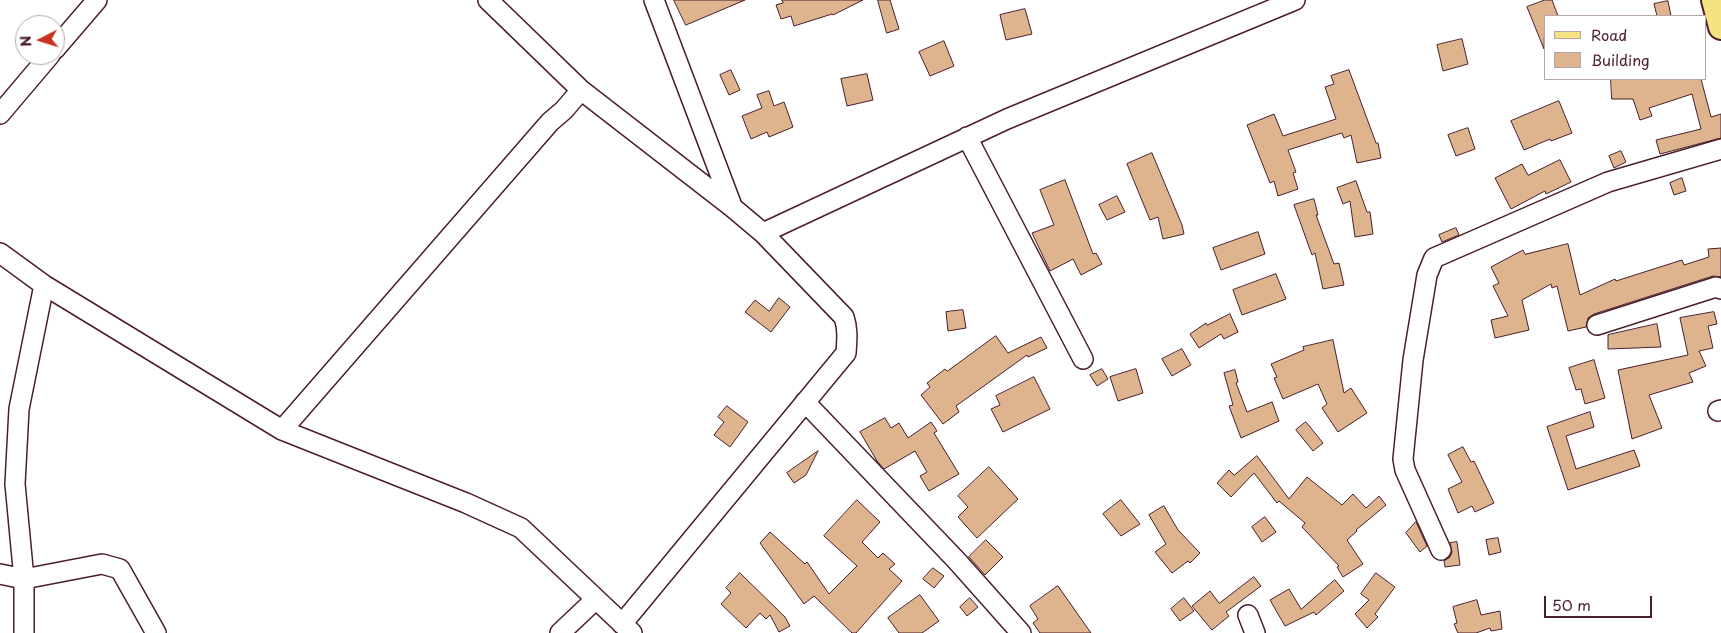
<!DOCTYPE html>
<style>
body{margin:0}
#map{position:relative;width:1721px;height:633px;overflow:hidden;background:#fff;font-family:"Playpen Sans",sans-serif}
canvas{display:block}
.legend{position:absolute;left:1544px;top:15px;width:162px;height:65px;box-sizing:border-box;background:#fff;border:1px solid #b7a5aa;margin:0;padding:6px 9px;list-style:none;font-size:15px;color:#4a1f2b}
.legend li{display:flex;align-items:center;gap:10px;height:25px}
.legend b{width:25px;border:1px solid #b7a5aa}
.north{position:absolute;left:15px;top:15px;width:50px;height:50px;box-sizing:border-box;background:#fff;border:1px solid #b7a5aa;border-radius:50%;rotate:265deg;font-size:14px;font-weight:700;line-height:20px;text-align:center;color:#4a1f2b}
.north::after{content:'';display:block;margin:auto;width:18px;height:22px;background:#c8321e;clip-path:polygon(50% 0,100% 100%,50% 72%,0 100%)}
.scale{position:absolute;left:1544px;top:596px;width:108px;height:22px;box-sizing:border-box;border:2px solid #4a1f2b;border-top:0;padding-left:6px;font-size:15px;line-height:18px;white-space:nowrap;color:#4a1f2b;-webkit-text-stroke:4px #fff;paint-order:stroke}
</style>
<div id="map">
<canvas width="1721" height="633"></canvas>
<ul class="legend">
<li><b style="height:6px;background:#f5e382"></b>Road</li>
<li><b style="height:14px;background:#deb48e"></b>Building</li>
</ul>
<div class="north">N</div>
<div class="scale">50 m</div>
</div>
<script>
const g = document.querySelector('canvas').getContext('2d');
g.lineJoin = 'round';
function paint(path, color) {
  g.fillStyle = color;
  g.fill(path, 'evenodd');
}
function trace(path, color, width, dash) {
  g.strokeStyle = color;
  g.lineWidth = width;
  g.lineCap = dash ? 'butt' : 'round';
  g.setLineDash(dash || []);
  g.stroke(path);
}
const building = new Path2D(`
 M674 0H745L686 25Z
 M782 0H863L833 15 832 14 794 26 791 16 781 19 776 5 783 3Z
 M878 0H890L899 29 887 33Z
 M1545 0H1552L1558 16H1545L1544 49 1527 7Z
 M1668 1 1671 16H1657L1654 4Z
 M1025 9 1032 34 1006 40 1000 15Z
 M1462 39 1468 64 1443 71 1437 45Z
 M944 41 954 66 930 76 919 52Z
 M731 70 740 90 729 95 720 75Z
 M1349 70 1376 143H1378L1381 158 1357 163 1351 135 1344 138 1342 133 1288 150 1296 172 1293 173 1298 189 1278 196 1274 181 1270 183 1247 125 1274 114 1283 136 1336 119 1325 87 1334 84 1331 76Z
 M867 74 873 100 847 106 841 79Z
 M1611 79H1701L1711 117 1721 114V138L1660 154 1656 140 1701 129 1692 94 1649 108 1652 116 1640 120 1633 99H1612Z
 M769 91 774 106 784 102 793 127 769 137 767 132 751 139 742 116 762 108 757 95Z
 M1559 101 1572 133 1551 141 1550 139 1524 150 1511 121Z
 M1468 128 1475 149 1456 156 1448 135Z
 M1621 151 1626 162 1614 168 1609 156Z
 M1152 153 1182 225 1184 234 1163 239 1158 217 1150 220 1127 164Z
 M1560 160 1571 182 1546 194 1545 191 1511 209 1495 178 1522 164 1528 175Z
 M1682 178 1686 191 1674 195 1670 183Z
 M1065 180 1093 254 1096 253 1102 264 1081 275 1073 259 1050 271 1032 233 1054 225 1040 190Z
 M1356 181 1367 212H1370L1373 234 1355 237 1350 201 1343 204 1337 188Z
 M1117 196 1125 212 1107 220 1099 205Z
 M1314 199 1318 215H1316L1334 264 1339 263 1344 285 1323 289 1315 253 1312 255 1294 205Z
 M1456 228 1459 235 1442 242 1439 235Z
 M1258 232 1265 254 1221 270 1213 248Z
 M1568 244 1580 295 1615 279 1616 281 1682 260 1684 265 1709 257 1708 249 1721 248V277L1713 276 1594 314 1588 318 1586 327 1568 331 1557 286 1552 288 1551 284 1522 300 1529 330 1495 338 1491 320 1508 316 1493 286 1499 283 1491 267 1523 250 1525 254Z
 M1276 274 1286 299 1242 315 1233 290Z
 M779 298 790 307 771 332 745 312 755 300 769 311Z
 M963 310 966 328 948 331 946 312Z
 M1714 312 1717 324 1708 326 1713 348 1699 351 1706 366 1689 373 1693 382 1649 395 1662 428 1632 439 1618 370 1688 355 1680 318Z
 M1230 314 1238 332 1224 339 1221 334 1199 348 1190 334 1206 323 1207 325Z
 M1657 324 1661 347 1608 349V335Z
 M996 336 1008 353 1041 337 1047 348 1028 357 1027 355 956 406 959 412 943 424 921 395 930 387 927 383 945 369 947 371Z
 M1333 340 1344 393 1351 388 1367 413 1338 432 1322 408 1327 404 1318 384 1283 399 1274 378 1277 377 1271 364 1304 350 1303 347Z
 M1182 349 1191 365 1172 376 1162 359Z
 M1594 360 1605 398 1585 404 1581 389 1576 390 1569 368Z
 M1102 369 1108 379 1097 386 1090 375Z
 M1136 369 1143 393 1118 401 1110 377Z
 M1235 370 1238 382 1236 383 1247 412 1272 402 1279 421 1241 438 1229 406 1233 405 1224 373Z
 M1034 377 1050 409 1003 432 991 409 1000 405 996 396Z
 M727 406 748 422 730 447 714 435 724 422 718 417Z
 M1590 412 1594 427 1566 436 1576 469 1634 450 1640 466 1568 490 1547 427Z
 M885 418 891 428 899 423 908 438 931 422 937 431 934 433 959 474 929 491 920 476 927 472 915 451 884 469 877 461 860 432Z
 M1306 422 1323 443 1313 451 1296 430Z
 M1463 447 1471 462 1474 461 1494 503 1475 512 1472 506 1458 513 1448 489 1462 482 1448 455Z
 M818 451 806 475 794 483 787 473Z
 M1257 456 1289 499 1307 477 1342 505 1353 494 1366 508 1379 496 1386 505 1356 530 1357 531 1347 540 1363 564 1343 577 1337 567 1339 566 1302 527 1305 523 1279 501 1277 503 1254 473 1231 497 1217 483 1229 470 1234 475Z
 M989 467 1018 499 977 538 958 517 968 507 958 496Z
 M857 500 880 522 862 542 878 558 883 553 895 564 889 569 902 581 856 633H852L814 596 804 604 760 543 770 532 805 564 807 562 829 594 857 566 824 536Z
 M1121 500 1140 524 1121 536 1103 514Z
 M1164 506 1178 530 1200 553 1190 563 1188 561 1172 573 1155 552 1166 544 1149 515Z
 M1265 517 1276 532 1262 542 1252 527Z
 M1416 522 1427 546 1420 552 1406 533Z
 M1498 538 1501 552 1489 555 1486 540Z
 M986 540 1003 557 985 575 969 557Z
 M1457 542 1460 565 1445 567 1444 561 1450 557 1452 552 1450 543Z
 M933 568 944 576 934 588 923 579Z
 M740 573 785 617 790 626 779 632 770 615 766 619 760 613 746 628 721 604 731 593 726 588Z
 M1376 573 1395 587 1375 614 1378 617 1367 628 1355 614 1369 600 1361 594Z
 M1254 577 1261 586 1226 612 1229 616 1212 630 1192 606 1210 591 1219 603Z
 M1335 580 1344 591 1316 615 1314 612 1285 626 1270 600 1289 589 1301 609Z
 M1058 586 1091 633H1040L1033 623 1038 619 1030 606Z
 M920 595 939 621 922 633H899L888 618Z
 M970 598 978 607 967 616 960 607Z
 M1184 598 1194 611 1180 621 1171 609Z
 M1477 600 1481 615 1500 611 1502 629 1491 631 1490 628 1476 633H1458L1454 624 1457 623 1453 607Z`);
paint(building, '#deb48e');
trace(building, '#4a1f2b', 1);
const minor = new Path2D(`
 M488 0 581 90
 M654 0 732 206
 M55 49 97 0
 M0 114 50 55
 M967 137 1083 359
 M0 253 44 285 282 430 466 503 521 528 632 633
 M1597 325 1716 287 1721 289
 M805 402 957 561 1021 633
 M1718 411 1721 410
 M282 430 550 122 564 110 581 90 732 207 763 233 1007 119 1295 0
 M1441 550 1405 470 1403 459 1413 360 1427 275 1434 258 1608 182 1721 149
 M0 574 24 579 102 564 120 569 156 633
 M1248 615 1255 633
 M622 624 846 353C847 339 848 329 844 317L763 233
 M24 633V579L15 484 19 409 44 285
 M560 633 596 599`);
const major = new Path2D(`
 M1714 0 1721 27`);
trace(minor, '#4a1f2b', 22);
trace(major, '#4a1f2b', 28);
trace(minor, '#fff', 19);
trace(major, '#f5e382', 24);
</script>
